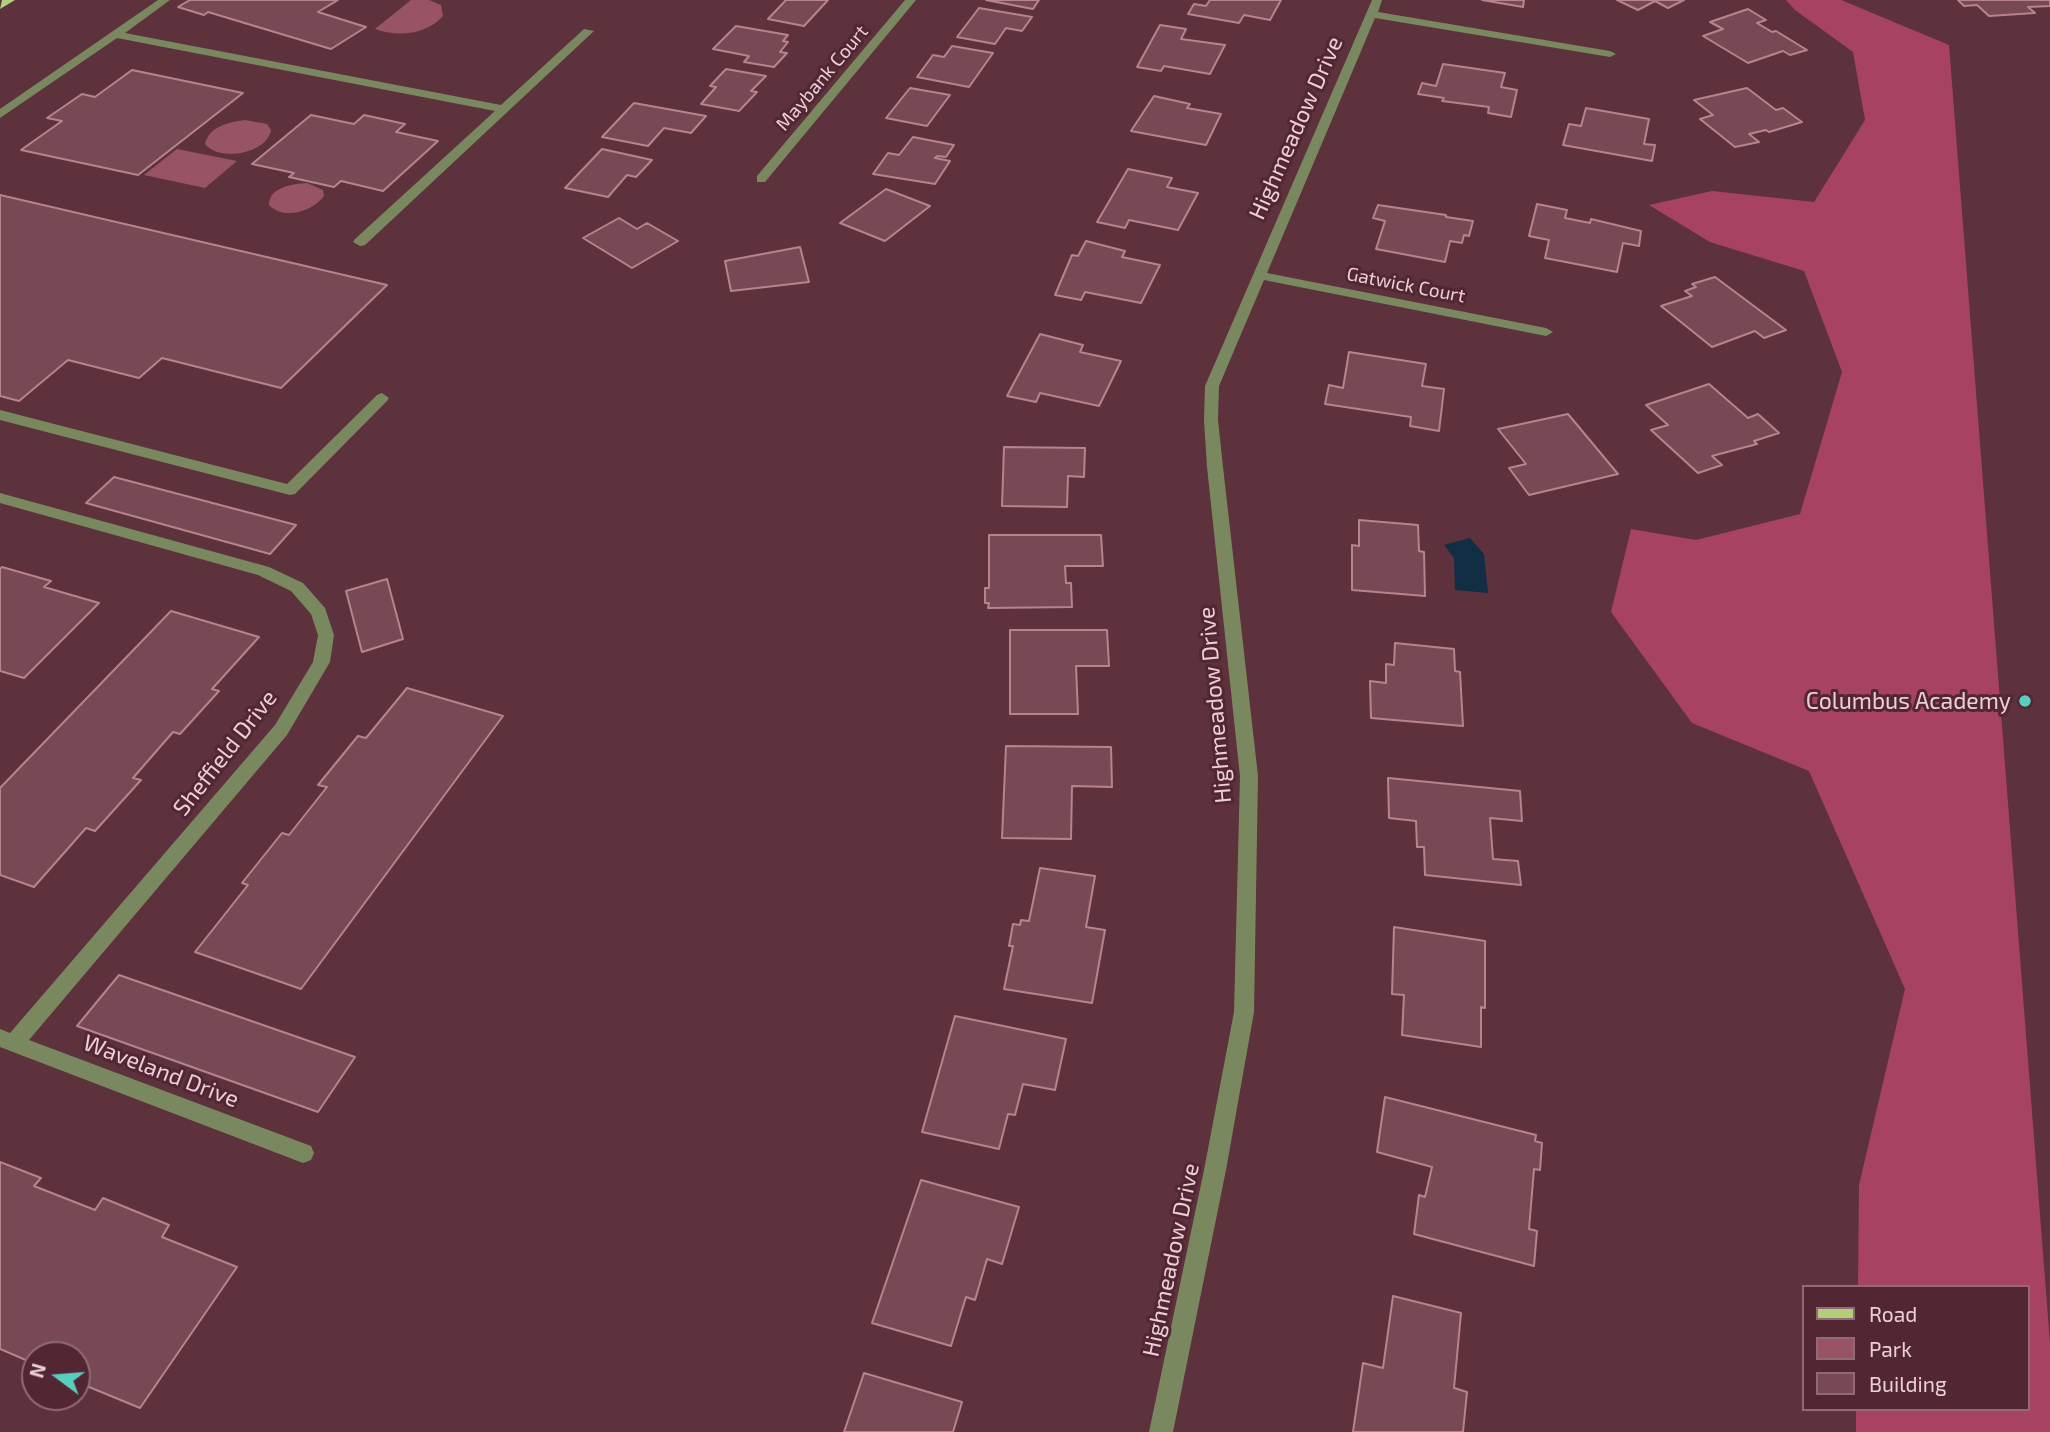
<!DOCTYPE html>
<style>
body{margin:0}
#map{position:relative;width:2050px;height:1432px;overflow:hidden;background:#5d323d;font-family:"Exo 2",sans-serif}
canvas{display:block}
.legend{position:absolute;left:1802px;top:1285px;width:228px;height:126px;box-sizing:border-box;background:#522733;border:2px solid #906b74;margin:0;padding:9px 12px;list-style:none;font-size:21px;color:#ecd0d6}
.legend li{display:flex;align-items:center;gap:14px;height:35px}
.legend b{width:35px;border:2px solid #906b74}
.north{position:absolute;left:21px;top:1341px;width:70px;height:70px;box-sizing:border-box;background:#522733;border:2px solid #906b74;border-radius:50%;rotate:286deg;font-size:19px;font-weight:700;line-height:28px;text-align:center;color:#ecd0d6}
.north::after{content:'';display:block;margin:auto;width:24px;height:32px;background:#59cebf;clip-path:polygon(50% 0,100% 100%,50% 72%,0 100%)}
</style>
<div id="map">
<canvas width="2050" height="1432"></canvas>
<ul class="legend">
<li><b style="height:9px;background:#b2ce79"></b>Road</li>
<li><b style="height:19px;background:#985365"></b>Park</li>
<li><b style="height:19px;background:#774954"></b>Building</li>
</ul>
<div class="north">N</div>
</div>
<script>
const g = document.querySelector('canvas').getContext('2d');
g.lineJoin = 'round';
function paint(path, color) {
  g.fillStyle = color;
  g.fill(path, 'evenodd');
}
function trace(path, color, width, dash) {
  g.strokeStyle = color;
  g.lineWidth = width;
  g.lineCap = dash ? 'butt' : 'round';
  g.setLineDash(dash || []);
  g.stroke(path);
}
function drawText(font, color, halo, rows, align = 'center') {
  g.font = font + ' "Exo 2",sans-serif';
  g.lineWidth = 6;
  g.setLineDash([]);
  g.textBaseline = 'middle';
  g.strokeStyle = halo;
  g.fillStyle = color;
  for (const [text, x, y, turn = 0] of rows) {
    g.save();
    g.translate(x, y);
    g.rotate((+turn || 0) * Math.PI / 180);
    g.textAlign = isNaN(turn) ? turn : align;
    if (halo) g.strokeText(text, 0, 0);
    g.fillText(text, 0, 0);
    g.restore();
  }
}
paint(new Path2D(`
 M411 0H429L441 5 443 16C426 35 397 37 375 29Z
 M245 120 267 124 271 130C267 154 219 162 205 144 209 126 230 122 245 120Z
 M177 149 237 161 205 188 144 175Z
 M307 183 323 190 324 196C313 211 284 221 269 205 269 187 292 184 307 183Z`), '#985365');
paint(new Path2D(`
 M1786 0H1841L1949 45 2050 1343V1432H1856V1409H2027V1287H1858L1859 1185 1905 989 1809 771 1692 723 1611 612 1631 529 1696 540 1800 514 1842 372 1804 271 1710 242 1649 205 1712 191 1814 202 1865 120 1853 52 1795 10Z`), '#a74361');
paint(new Path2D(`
 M1470 538 1484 554 1488 593 1455 590 1454 558 1444 545Z`), '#112e45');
const building = new Path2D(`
 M190 0H338L318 12 366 27 331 49 208 12 204 15 178 7Z
 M786 0H828L804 26 768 19Z
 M986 0H1039L1033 9Z
 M1210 0H1281L1270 20 1244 15 1239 23 1188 14 1194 4 1206 6Z
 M1482 0H1524L1523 7Z
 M1617 0H1684L1668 8 1655 1 1638 10Z
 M1958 0H2050V6L2028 7 2035 13 1989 16 1977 5 1964 6Z
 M979 8 1032 17 1022 31 1006 28 995 44 957 37Z
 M1748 9 1766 20 1757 23 1772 32 1776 31 1807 50 1790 55 1783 51 1748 63 1703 36 1723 29 1710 22Z
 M1160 25 1186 29 1181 39 1225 45 1210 74 1164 66 1161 71 1137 67Z
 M736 26 788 35 783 41 788 42 780 52 787 53 774 67 744 62 749 56 713 49Z
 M952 46 993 53 969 87 917 77 933 55 944 57Z
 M1443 64 1505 73 1501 87 1517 90 1511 117 1488 113 1489 107 1442 101 1444 98 1418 94 1422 83 1436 86Z
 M726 69 766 76 751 91 757 92 739 111 701 104 716 87 710 86Z
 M132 70 243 93 138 175 21 150 62 121 47 118 82 94 95 97Z
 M910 88 950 95 927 126 886 118Z
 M1747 88 1776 110 1783 108 1802 122 1769 132 1766 130 1749 134 1759 142 1735 147 1700 119 1713 115 1694 100Z
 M1154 96 1190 104 1187 108 1221 114 1206 145 1131 131Z
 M634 103 706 116 691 133 664 128 648 146 602 137Z
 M1586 108 1649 119 1644 144 1655 145 1652 161 1563 145 1569 124 1581 126Z
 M311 115 354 124 364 115 405 124 396 132 438 141 383 191 341 181 334 187 289 177 294 173 252 164Z
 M913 137 954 145 946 157 937 156 935 158 950 161 935 184 873 174 888 153 899 155Z
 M602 149 652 160 636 177 627 175 608 197 565 188Z
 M1128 169 1172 178 1167 187 1198 193 1178 230 1129 220 1125 228 1097 222Z
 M886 189 930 206 885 241 840 223Z
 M0 195 387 285 281 388 162 358 139 378 68 360 19 401 0 396Z
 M1537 204 1567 210 1565 218 1590 223 1591 219 1641 231 1639 246 1623 243 1617 272 1545 258 1549 240 1529 236Z
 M1378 205 1446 215V217L1473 221 1469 236 1464 235 1462 243 1450 241 1445 262 1376 249 1385 221 1373 218Z
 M619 218 637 229 647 223 678 241 632 268 583 238Z
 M1086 241 1125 251 1122 257 1160 265 1141 303 1085 292 1081 300 1055 295 1072 255 1078 256Z
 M800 247 809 282 731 291 725 261Z
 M1715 277 1786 330 1764 338 1755 331 1712 347 1661 306 1692 296 1685 291 1696 287 1692 284Z
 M1040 334 1083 345 1080 352 1121 361 1099 406 1040 393 1036 402 1007 396Z
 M1349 352 1426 364 1422 386 1444 389 1439 431 1410 426 1411 417 1325 404 1329 385 1343 388Z
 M1709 384 1748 418 1758 414 1779 433 1754 441 1757 444 1712 456 1722 465 1698 473 1651 430 1668 425 1646 405Z
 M1568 414 1618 474 1529 495 1509 468 1526 464 1498 429Z
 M1004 447 1085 448 1084 477 1068 476 1067 507 1002 506Z
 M114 477 296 525 270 554 86 503Z
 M1359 520 1418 525 1419 551 1424 552 1425 596 1352 590V545L1359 546Z
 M989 535H1101L1103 566H1065L1066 583H1071L1072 607 988 608 989 603H985V588H989Z
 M2 567 51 581 44 587 99 603 24 678 0 671V569Z
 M387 579 403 639 362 652 346 591Z
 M171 611 259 637 212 689 219 691 180 734 173 732 133 778 141 780 95 831 86 828 34 887 0 875V788Z
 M1010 630H1107L1109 666H1076L1078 714H1010Z
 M1395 643 1454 649 1455 671 1460 672 1463 726 1371 718 1370 681 1386 683V664L1394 665Z
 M407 688 503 716 301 989 195 952 248 885 242 883 282 833 289 835 327 787 318 785 358 736 366 738Z
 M1006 746 1111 747 1112 787 1072 786 1071 839 1002 838Z
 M1388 778 1520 791 1522 821 1490 818 1493 859 1518 861 1521 885 1425 875 1424 847H1417L1416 821 1389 818Z
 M1040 868 1095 876 1086 927 1105 930 1092 1003 1004 989 1013 946H1009L1013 924 1020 925 1021 920 1029 921Z
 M1394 927 1485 941V1008L1481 1007V1047L1402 1035 1404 995 1392 994Z
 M119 975 355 1057 318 1112 77 1026Z
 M955 1016 1066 1039 1055 1090 1023 1084 1015 1115 1008 1114 999 1149 922 1132Z
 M1385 1097 1536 1135 1535 1141 1542 1143 1540 1170 1534 1169 1529 1229 1537 1231 1534 1266 1414 1234 1419 1195 1425 1197 1432 1167 1377 1152Z
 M0 1162 41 1178 34 1186 95 1210 103 1198 169 1225 162 1237 237 1267 140 1408 77 1382V1355H35V1364L0 1349Z
 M921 1180 1019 1207 1002 1264 987 1259 975 1300 966 1297 951 1346 872 1323Z
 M1393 1296 1461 1313 1454 1388 1467 1392 1463 1432H1353L1363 1363 1383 1368Z
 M864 1373 962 1402 953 1432H844Z`);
paint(building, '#774954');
trace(building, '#b6838f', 2);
paint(new Path2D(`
 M158 0H170L125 33 501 105 584 29 594 31 365 245 360 246 353 242 355 239 495 111 117 38 0 118V109Z
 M905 0H916L765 182H757V176Z
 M1372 0H1382L1378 12 1610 51 1616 54 1610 57 1375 18 1267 273 1546 328 1553 332 1546 336 1264 280 1219 386 1218 420 1223 467 1258 776 1254 1012 1226 1170 1173 1432H1149L1204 1170 1234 1012 1240 776 1207 467 1204 420 1205 386Z
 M382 393 389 398 387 401 295 494 290 495 0 420V410L287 484 377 395Z
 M0 493 269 567 303 583 325 608 334 635 330 662 287 735 29 1040 311 1146 314 1153 311 1160 303 1163 0 1047V1029L10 1033 275 725 313 662 318 635 311 614 291 591 258 575 0 503Z`), '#7a8860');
paint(new Path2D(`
 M2 0H15L0 9Z`), '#b2ce79');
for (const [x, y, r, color] of [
 [2025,701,7,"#59cebf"]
]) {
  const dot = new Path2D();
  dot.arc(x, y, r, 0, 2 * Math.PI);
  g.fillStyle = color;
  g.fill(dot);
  trace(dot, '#522733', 2.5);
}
drawText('19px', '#ecd0d6', '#522733', [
 ["Maybank Court",822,78,-50],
 ["Gatwick Court",1406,285,11]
]);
drawText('23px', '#ecd0d6', '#522733', [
 ["Highmeadow Drive",1296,128,-66],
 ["Highmeadow Drive",1215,705,-95],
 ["Sheffield Drive",225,753,-52],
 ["Waveland Drive",161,1071,21],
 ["Highmeadow Drive",1171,1260,-78]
]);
drawText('23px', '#ecd0d6', '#522733', [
 ["Columbus Academy",2011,701]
], 'right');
</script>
